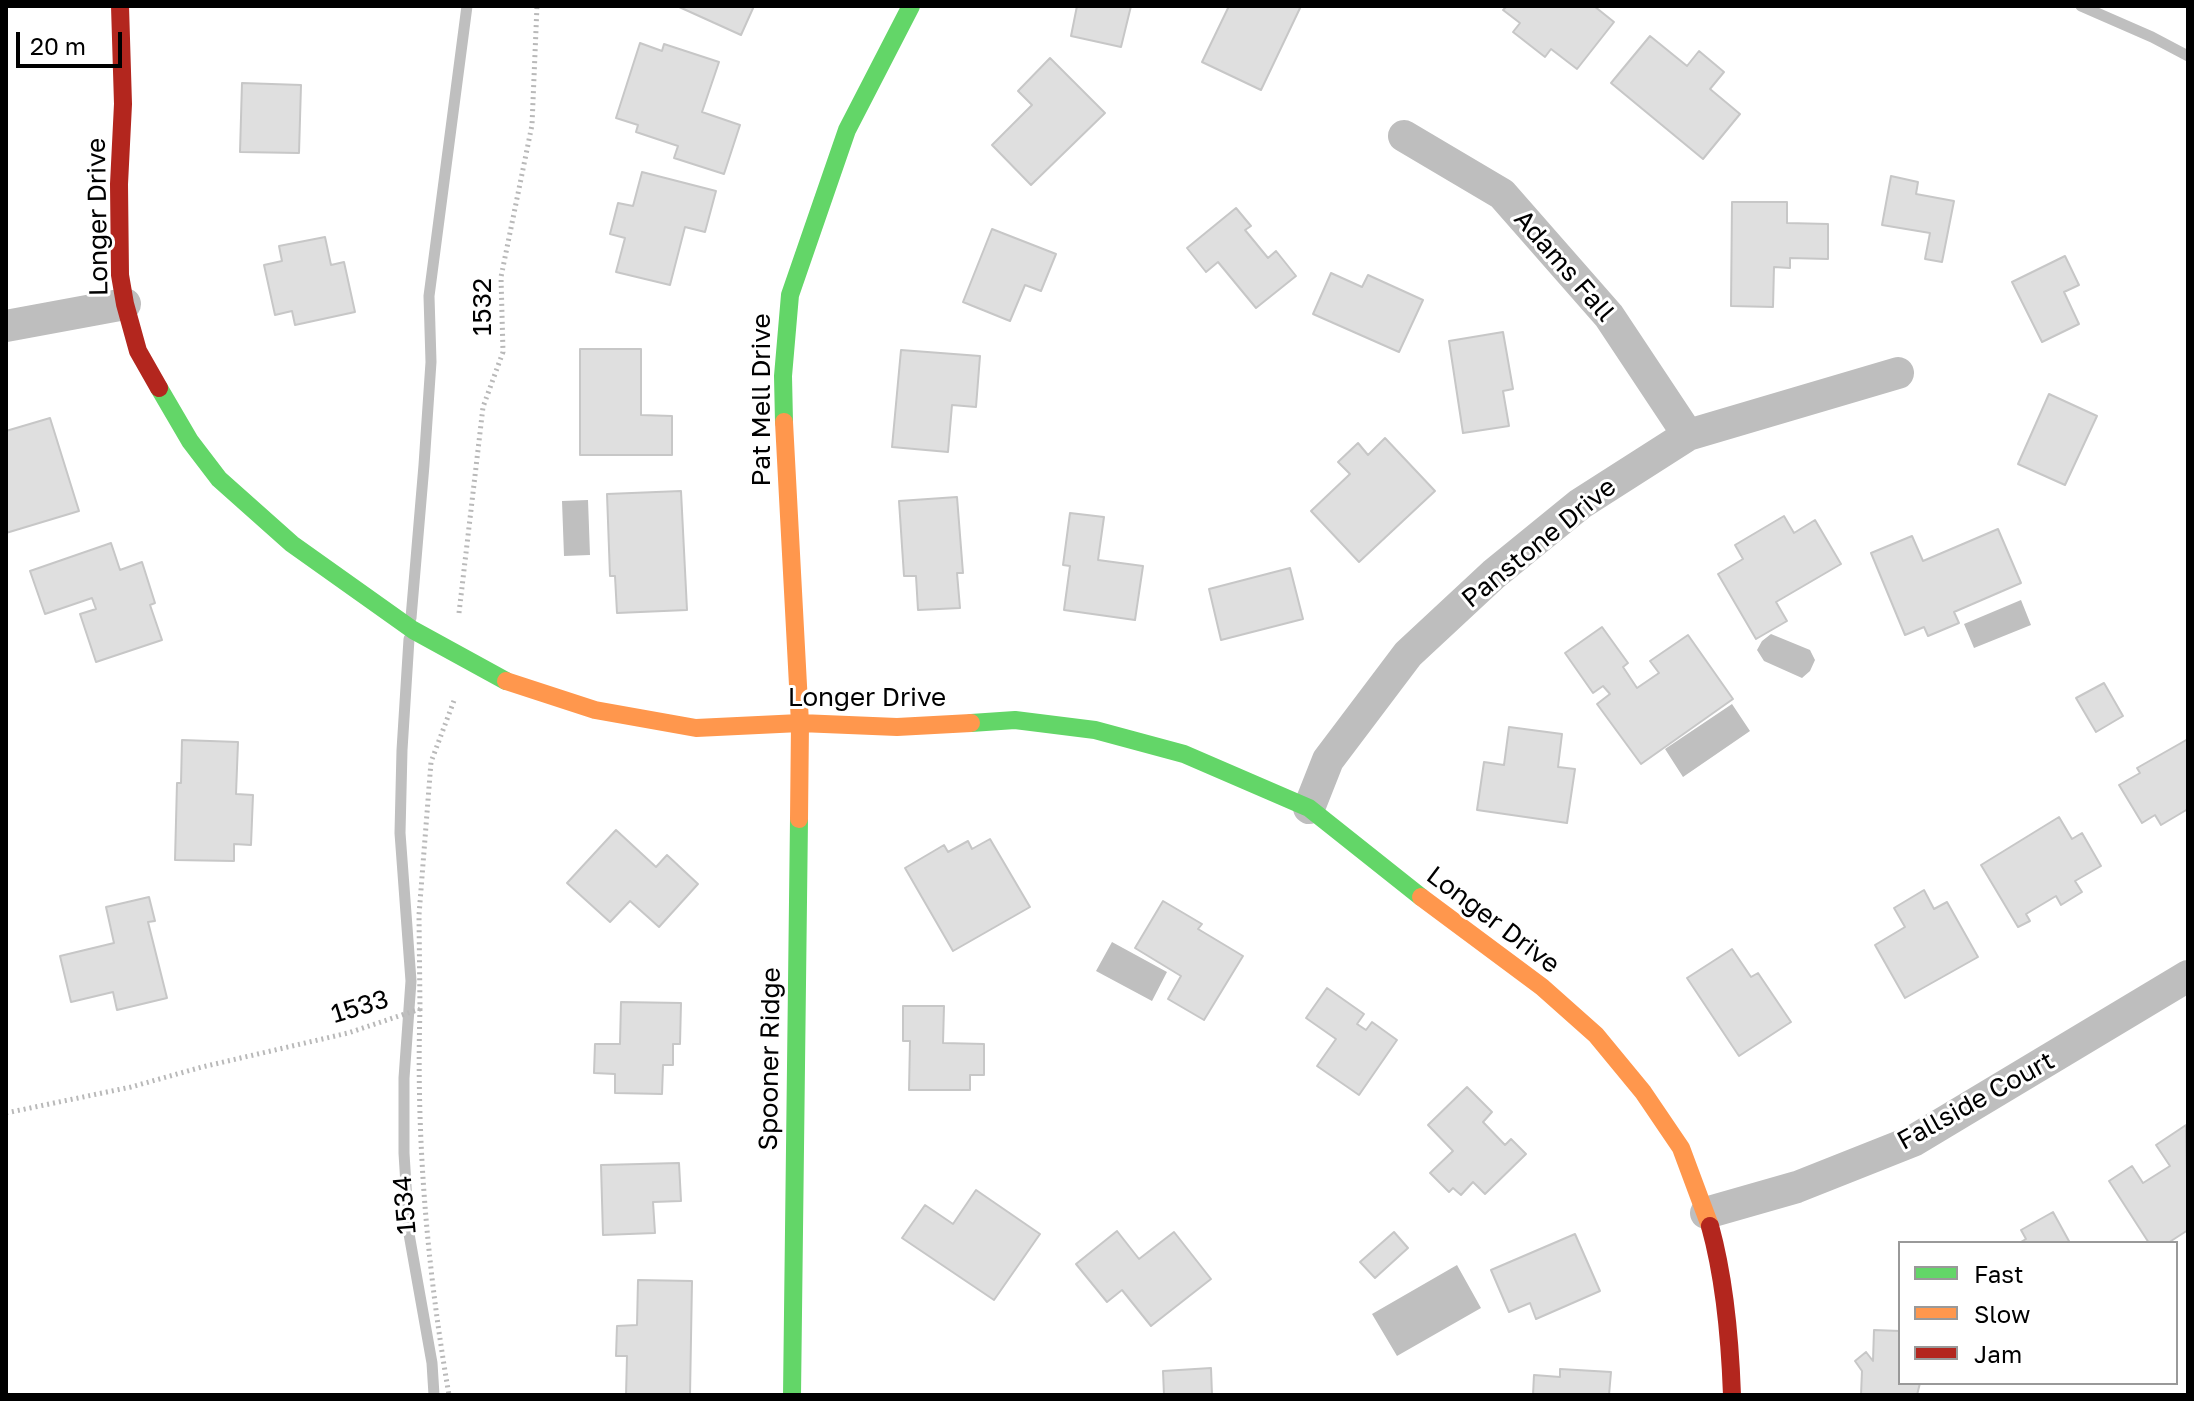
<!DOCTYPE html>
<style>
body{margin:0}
#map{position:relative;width:2194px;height:1401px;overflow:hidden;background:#fff;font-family:"Golos Text",sans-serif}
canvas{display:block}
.frame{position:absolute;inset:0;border:8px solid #000;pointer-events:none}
.legend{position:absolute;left:1898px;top:1241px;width:280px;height:144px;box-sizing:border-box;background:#fff;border:2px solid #999;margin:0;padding:10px 14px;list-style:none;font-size:24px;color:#000}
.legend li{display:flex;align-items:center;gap:16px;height:40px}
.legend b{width:40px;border:2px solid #999}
.scale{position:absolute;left:16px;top:32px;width:106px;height:36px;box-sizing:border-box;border:4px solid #000;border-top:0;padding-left:10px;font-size:24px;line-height:28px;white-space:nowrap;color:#000;-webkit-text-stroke:6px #fff;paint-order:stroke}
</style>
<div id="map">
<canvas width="2194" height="1401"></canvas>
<div class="frame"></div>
<ul class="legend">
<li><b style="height:10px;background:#63d668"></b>Fast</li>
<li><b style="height:10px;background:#ff974d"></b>Slow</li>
<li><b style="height:10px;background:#b3261e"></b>Jam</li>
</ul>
<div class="scale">20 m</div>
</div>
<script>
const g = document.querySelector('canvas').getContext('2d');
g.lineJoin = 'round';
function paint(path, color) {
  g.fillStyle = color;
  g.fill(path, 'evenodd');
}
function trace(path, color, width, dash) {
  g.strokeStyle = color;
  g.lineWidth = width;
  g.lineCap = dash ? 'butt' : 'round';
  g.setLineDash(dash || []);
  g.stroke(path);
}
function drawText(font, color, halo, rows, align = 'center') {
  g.font = font + ' "Golos Text",sans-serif';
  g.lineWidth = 6;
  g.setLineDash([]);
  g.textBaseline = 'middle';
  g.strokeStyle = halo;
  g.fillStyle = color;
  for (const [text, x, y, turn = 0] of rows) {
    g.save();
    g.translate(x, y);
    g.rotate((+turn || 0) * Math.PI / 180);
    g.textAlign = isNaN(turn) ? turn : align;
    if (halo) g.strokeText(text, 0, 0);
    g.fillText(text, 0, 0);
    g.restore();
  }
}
paint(new Path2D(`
 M588 500 590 555 564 556 562 501Z
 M2021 600 2031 625 1974 648 1964 624Z
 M1771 634 1810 650 1815 660 1810 671 1802 678 1764 661 1757 650 1762 641Z
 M1732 704 1750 731 1683 777 1665 749Z
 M1112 942 1167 972 1152 1001 1096 971Z
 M1457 1265 1481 1308 1397 1356 1372 1314Z`), '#bfbfbf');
trace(new Path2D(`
 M2081 6 2152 37 2188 56
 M411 618 424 465 431 362 429 296 467 6
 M409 639 402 750 400 833 411 981 404 1078V1153L409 1234 432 1363 434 1395`), '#bfbfbf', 11);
const building = new Path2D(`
 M677 6H754L741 35Z
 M1077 6H1131L1121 47 1071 36Z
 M1229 6H1301L1261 90 1202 62Z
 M1507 6H1594L1614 22 1577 69 1551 49 1545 57 1513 32 1520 23 1503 10Z
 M1650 36 1687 66 1699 51 1724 72 1710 89 1740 114 1703 159 1611 83Z
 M640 43 662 51 664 44 719 62 702 112 740 125 724 174 674 158 678 146 636 132 638 125 616 118Z
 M1050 58 1105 113 1031 185 992 145 1032 105 1018 91Z
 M242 83 301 85 299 153 240 152Z
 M642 172 716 191 705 232 685 227 670 285 616 272 625 238 610 234 618 203 633 206Z
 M1891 176 1918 182 1916 194 1954 201 1942 262 1925 259 1930 233 1882 225Z
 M1732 202H1787V223L1828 224V259L1790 258V268L1774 267 1773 307 1731 306Z
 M1236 208 1251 226 1245 230 1268 258 1276 251 1296 276 1256 308 1218 262 1206 272 1187 248Z
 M992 229 1056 254 1041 291 1025 285 1010 321 963 302Z
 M325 237 331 265 344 262 355 312 295 325 292 311 275 315 264 265 282 261 279 246Z
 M2065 256 2079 285 2064 292 2079 324 2042 342 2012 282Z
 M1331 273 1362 287 1368 275 1423 300 1399 352 1313 314Z
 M1503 332 1513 389 1503 391 1509 426 1463 433 1449 341Z
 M580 349H641V415L672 416V455H580Z
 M901 350 980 356 976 407 952 405 948 452 892 447Z
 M2049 394 2097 416 2065 485 2018 464Z
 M50 418 79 511 6 533V431Z
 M1385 438 1435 491 1359 562 1311 511 1350 474 1338 462 1358 443 1368 455Z
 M681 491 687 610 617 613 615 576H610L607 494Z
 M957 497 963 573H957L960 608 918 610 916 576H904L899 501Z
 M1070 513 1104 517 1098 560 1143 566 1135 620 1064 610 1070 566 1063 565Z
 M1784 516 1794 533 1815 520 1841 564 1776 602 1787 621 1756 639 1718 574 1743 559 1735 545Z
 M1998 529 2021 583 1954 612 1959 623 1928 636 1924 627 1905 635 1871 553 1912 536 1923 561Z
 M111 543 120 570 142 562 155 603 150 605 162 640 96 662 80 614 96 609 92 598 45 614 30 571Z
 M1290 568 1303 619 1221 640 1209 589Z
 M1602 627 1628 663 1623 667 1637 688 1659 673 1650 661 1688 635 1733 699 1641 764 1597 704 1610 694 1603 686 1593 693 1565 653Z
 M2104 683 2123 716 2096 732 2076 698Z
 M1509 727 1562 734 1558 767 1575 769 1567 823 1477 810 1484 762 1504 765Z
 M2188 739V809L2161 825 2155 815 2142 823 2119 785 2140 773 2137 768Z
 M182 740 238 742 236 794 253 795 251 845 234 844V861L175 860 177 783H181Z
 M2059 817 2072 839 2082 833 2101 866 2075 881 2082 892 2061 905 2056 896 2026 914 2030 921 2018 927 1981 865Z
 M616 830 656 867 667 855 698 884 659 927 630 901 610 922 567 883Z
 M990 839 1030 907 953 951 905 868 944 845 948 852 968 841 972 849Z
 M1924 890 1934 909 1947 902 1978 957 1905 998 1875 945 1905 927 1894 908Z
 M149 897 155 921 148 922 167 998 117 1010 113 992 71 1002 60 956 114 943 106 907Z
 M1163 901 1202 924 1198 929 1243 956 1204 1020 1168 999 1181 976 1135 948Z
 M1732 949 1751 977 1758 973 1791 1022 1739 1056 1687 978Z
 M1327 988 1364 1014 1357 1024 1366 1030 1372 1022 1397 1040 1359 1095 1317 1066 1336 1039 1306 1018Z
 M621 1002 681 1003 680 1044H673V1065H663L662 1094 615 1093V1074L594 1073 595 1044H620Z
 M903 1006H944L943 1043 984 1044V1075H970V1090H909L910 1041H903Z
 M1467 1087 1492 1112 1483 1122 1505 1145 1511 1139 1526 1154 1485 1194 1473 1182 1461 1195 1453 1188 1449 1192 1430 1173 1453 1151 1428 1125Z
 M2186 1125 2188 1230 2168 1243H2149L2109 1181 2132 1166 2143 1183 2170 1166 2156 1145Z
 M679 1163 681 1201 653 1202 655 1233 603 1235 601 1165Z
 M976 1190 1040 1234 994 1300 902 1238 925 1205 953 1224Z
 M2053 1212 2070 1243H2019L2026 1239 2021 1230Z
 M1117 1231 1139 1259 1174 1232 1211 1279 1151 1326 1122 1290 1107 1302 1076 1264Z
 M1394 1232 1408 1248 1375 1278 1360 1262Z
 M1575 1234 1600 1291 1536 1319 1530 1303 1509 1312 1491 1270Z
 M638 1280 692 1281 690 1395H626L627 1356H616L617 1326 637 1325Z
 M1874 1330 1900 1331V1383H1920L1917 1395H1861L1862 1371 1855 1361 1866 1352 1873 1361Z
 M1211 1368 1212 1395H1164L1163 1371Z
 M1560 1369 1611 1372 1609 1395H1533L1534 1375 1560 1377Z`);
paint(building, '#dfdfdf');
trace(building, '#c7c7c7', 2);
trace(new Path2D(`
 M459 613 483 407 503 352 501 277 532 125 537 6
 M420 1009C416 1138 427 1268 449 1395
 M6 1113 131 1087 202 1067 348 1033 420 1009 419 915 431 762 455 698`), '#b9b9b9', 5, [2, 4]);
trace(new Path2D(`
 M1404 136 1502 194 1609 316 1688 435
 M6 326 125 304
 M1309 808 1328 760 1408 654 1494 574 1580 504 1688 435 1898 373
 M1706 1213 1797 1187 1913 1141 2188 976`), '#bebebe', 32);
trace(new Path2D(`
 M159 388 190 441 219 479 292 544 413 630 506 681
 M784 422 783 376 790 295 847 130 911 6
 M971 723 1015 720 1095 730 1184 754 1309 808 1421 897
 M792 1395 799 819`), '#63d668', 18);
trace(new Path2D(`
 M784 422 800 723 799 819
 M506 681 595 710 696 728 800 723 897 727 971 723
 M1421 897 1542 987 1596 1035 1643 1092 1681 1148 1710 1226`), '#ff974d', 18);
trace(new Path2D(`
 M120 6 123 104 119 184 120 275 125 304 138 351 159 388
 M1710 1226C1725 1280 1730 1339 1732 1395`), '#b3261e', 18);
drawText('26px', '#000', '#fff', [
 ["Longer Drive",98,217,-91],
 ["Adams Fall",1564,266,49],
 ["1532",483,307,-90],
 ["Pat Mell Drive",762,400,-90],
 ["Panstone Drive",1539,543,-39],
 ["Longer Drive",867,698],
 ["Longer Drive",1493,920,37],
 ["1533",360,1007,-17],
 ["Spooner Ridge",770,1059,-89],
 ["Fallside Court",1976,1101,-29],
 ["1534",405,1205,-95]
]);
</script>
